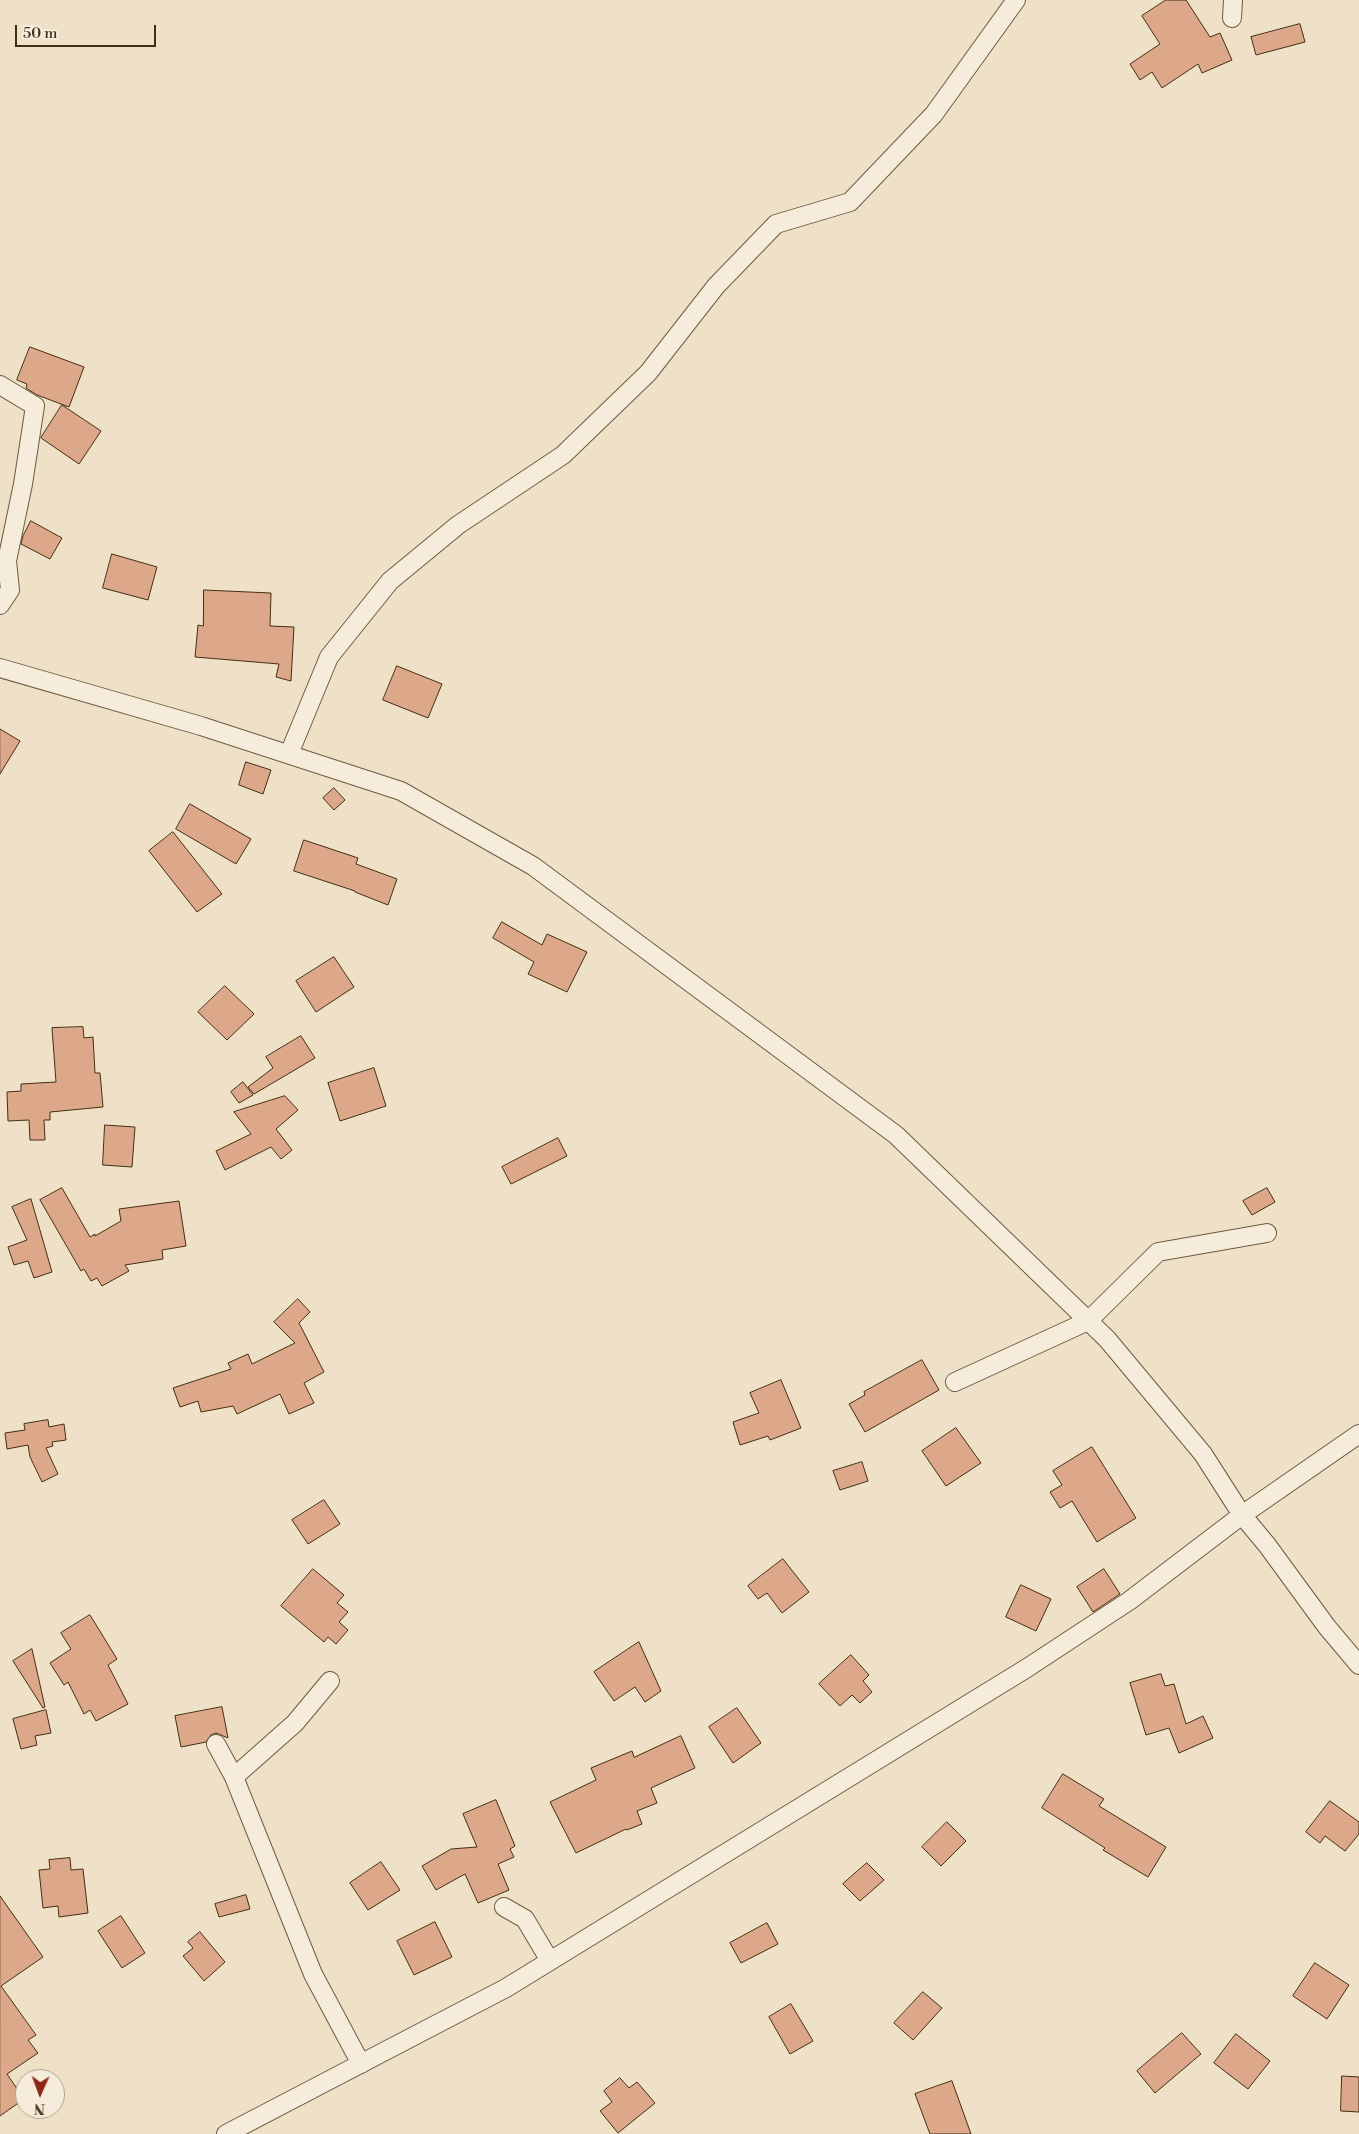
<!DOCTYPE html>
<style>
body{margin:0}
#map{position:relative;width:1359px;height:2134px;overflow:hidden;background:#efe1c7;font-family:"Libre Bodoni",serif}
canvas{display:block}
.north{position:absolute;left:15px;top:2069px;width:50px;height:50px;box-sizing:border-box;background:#f5ecdb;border:1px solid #aea08b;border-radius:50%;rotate:182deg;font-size:14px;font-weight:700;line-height:20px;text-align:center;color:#432e13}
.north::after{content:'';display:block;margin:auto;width:18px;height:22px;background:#8f2418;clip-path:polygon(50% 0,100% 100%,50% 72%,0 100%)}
.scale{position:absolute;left:15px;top:25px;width:141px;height:22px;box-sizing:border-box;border:2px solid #432e13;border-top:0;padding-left:6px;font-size:15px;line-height:18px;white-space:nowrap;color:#432e13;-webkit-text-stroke:4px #f5ecdb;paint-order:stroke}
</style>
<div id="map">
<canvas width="1359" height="2134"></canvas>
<div class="north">N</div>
<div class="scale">50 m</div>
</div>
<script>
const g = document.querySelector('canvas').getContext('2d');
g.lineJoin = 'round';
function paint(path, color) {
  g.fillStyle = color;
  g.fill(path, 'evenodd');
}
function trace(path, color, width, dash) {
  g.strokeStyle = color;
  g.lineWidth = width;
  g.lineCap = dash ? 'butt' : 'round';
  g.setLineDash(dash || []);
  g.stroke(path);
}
const building = new Path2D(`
 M1166 0H1186L1210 37 1220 33 1232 60 1202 73 1198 64 1162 88 1152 72 1140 80 1130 64 1160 44 1142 16Z
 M1300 24 1305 42 1256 55 1251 37Z
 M30 347 84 367 69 407 37 395 26 388 27 384 17 380Z
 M62 405 101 431 79 464 41 438Z
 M31 521 62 538 50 559 21 544 23 536Z
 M112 554 157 567 148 600 103 588Z
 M204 590 271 593 270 626 294 627 291 681 276 677 279 664 195 657 198 625 203 626Z
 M397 666 442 684 428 718 383 700Z
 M0 729 20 741 0 774Z
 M246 762 271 770 263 794 239 785Z
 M334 788 345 800 334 810 323 798Z
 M190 804 251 839 236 864 176 829Z
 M173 832 222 894 197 912 149 851Z
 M304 840 358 858 356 864 397 879 388 905 355 892V891L294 871Z
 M502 922 542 945 547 934 587 952 567 992 528 974 534 962 493 938Z
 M334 957 354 987 316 1012 296 981Z
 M225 986 254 1014 227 1040 198 1012Z
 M83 1027 84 1038 93 1037 95 1073H100L103 1107 50 1112V1120H44L45 1140H30L29 1120 8 1121 7 1092 21 1091V1084L56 1082 52 1028Z
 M301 1036 315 1058 254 1094 248 1087 273 1068 266 1057Z
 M374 1068 386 1106 340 1121 328 1083Z
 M243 1082 253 1095 239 1103 231 1092Z
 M285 1096 298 1110 276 1129 292 1150 281 1159 271 1147 225 1170 216 1151 251 1134 234 1112Z
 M105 1125 135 1127 132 1167 103 1165Z
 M558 1138 567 1156 511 1184 502 1167Z
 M62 1188 90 1237 95 1234V1236L121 1221 119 1209 179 1201 186 1246 162 1250 163 1259 125 1265 129 1271 102 1286 97 1278 91 1281 84 1269 81 1271 40 1200Z
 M1267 1188 1275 1202 1252 1215 1243 1201Z
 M31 1199 52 1272 34 1278 28 1261 14 1265 8 1247 27 1240 12 1207Z
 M298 1299 310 1312 299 1323 324 1372 304 1383 314 1403 289 1414 280 1394 237 1414 233 1406 201 1412 198 1401 180 1407 173 1388 231 1369 228 1363 248 1354 252 1364 295 1343 274 1322Z
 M922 1360 939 1390 865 1432 849 1404 865 1395 864 1392Z
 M781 1380 801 1428 770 1440 768 1436 740 1445 733 1422 759 1413 750 1393Z
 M48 1420 49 1427 64 1424 66 1440 52 1442 53 1446 46 1448 58 1474 42 1482 30 1457 28 1445 7 1449 5 1433 25 1430 24 1424Z
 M956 1428 981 1463 946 1486 922 1451Z
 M1092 1447 1136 1518 1097 1542 1072 1501 1060 1508 1050 1492 1062 1485 1053 1471Z
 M862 1462 868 1481 840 1490 833 1471Z
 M324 1500 340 1524 308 1544 292 1520Z
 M783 1559 809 1592 782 1613 767 1593 758 1599 748 1586Z
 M313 1569 344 1595 337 1603 348 1612 339 1622 348 1630 336 1644 328 1637 324 1642 281 1606Z
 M1104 1569 1120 1594 1093 1612 1077 1587Z
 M1021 1585 1051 1599 1036 1631 1006 1617Z
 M90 1615 117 1659 108 1665 128 1704 96 1721 90 1710 84 1714 68 1682 64 1685 50 1663 71 1649 61 1633Z
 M639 1642 661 1691 645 1702 635 1687 614 1701 594 1672Z
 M32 1649 45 1707 43 1708 13 1661Z
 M851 1655 869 1675 863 1681 872 1692 860 1703 852 1695 840 1706 819 1684Z
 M1161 1674 1165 1686 1174 1684 1186 1724 1203 1716 1213 1738 1179 1753 1169 1728 1146 1735 1130 1683Z
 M222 1707 228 1738 216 1733 211 1735 206 1742 181 1747 175 1716Z
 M737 1708 761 1743 733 1763 709 1727Z
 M46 1710 51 1733 35 1736 37 1745 21 1749 13 1719Z
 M681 1736 695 1768 651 1788 657 1803 637 1811 642 1824 627 1830 626 1829 576 1853 550 1802 596 1780 591 1768 632 1751 634 1757Z
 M1063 1774 1104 1799 1099 1806 1166 1847 1148 1877 1103 1850 1105 1848 1042 1808Z
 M496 1800 515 1846 510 1849 514 1857 498 1864 509 1890 478 1903 465 1874 436 1890 422 1866 451 1849 477 1847 463 1814Z
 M1330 1801 1359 1822V1834L1345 1851 1325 1836 1320 1843 1306 1832Z
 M947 1822 966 1841 941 1866 922 1847Z
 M70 1858 71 1870 83 1869 88 1913 59 1917 58 1906 43 1908 39 1870 50 1869 49 1860Z
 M381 1862 400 1890 368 1910 350 1883Z
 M867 1863 884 1880 860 1901 843 1884Z
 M246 1895 250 1909 219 1917 215 1904Z
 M0 1896 43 1957 1 1986 36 2035 28 2040 38 2053 7 2074 24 2099 0 2116Z
 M121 1916 145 1953 122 1968 98 1931Z
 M435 1922 452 1957 414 1975 397 1941Z
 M767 1923 778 1944 741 1963 730 1943Z
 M200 1932 225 1962 204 1981 183 1956 193 1948 188 1942Z
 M1315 1963 1349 1985 1327 2019 1293 1996Z
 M923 1992 942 2008 913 2040 894 2023Z
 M791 2004 813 2041 790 2054 769 2017Z
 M1182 2033 1201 2054 1155 2093 1137 2071Z
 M1236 2034 1270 2061 1248 2089 1214 2063Z
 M1342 2076 1359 2077V2112L1341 2111Z
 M620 2078 629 2088 637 2082 655 2103 618 2133 600 2111 612 2102 604 2091Z
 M952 2081 971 2134H930L915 2094Z`);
paint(building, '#dda88a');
trace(building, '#432e13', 1);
const minor = new Path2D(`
 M1232 18 1233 0
 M0 385 35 406 23 484 7 561 10 590 0 605
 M0 668 201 726 401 791 533 866 896 1135 1107 1339 1203 1454 1242 1515 1267 1545 1327 1627 1359 1665
 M289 754 329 657 390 581 458 525 563 455 648 373 716 286 776 224 850 202 934 114 1016 0
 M955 1382 1088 1321 1158 1252 1267 1233
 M216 1744 234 1777 313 1974 361 2064
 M234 1777 295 1723 330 1681
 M504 1907 525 1919 550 1961
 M226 2134 506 1988 1027 1668 1129 1601 1242 1515 1359 1434`);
trace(minor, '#6e5b40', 20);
trace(minor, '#f5ecdb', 18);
</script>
